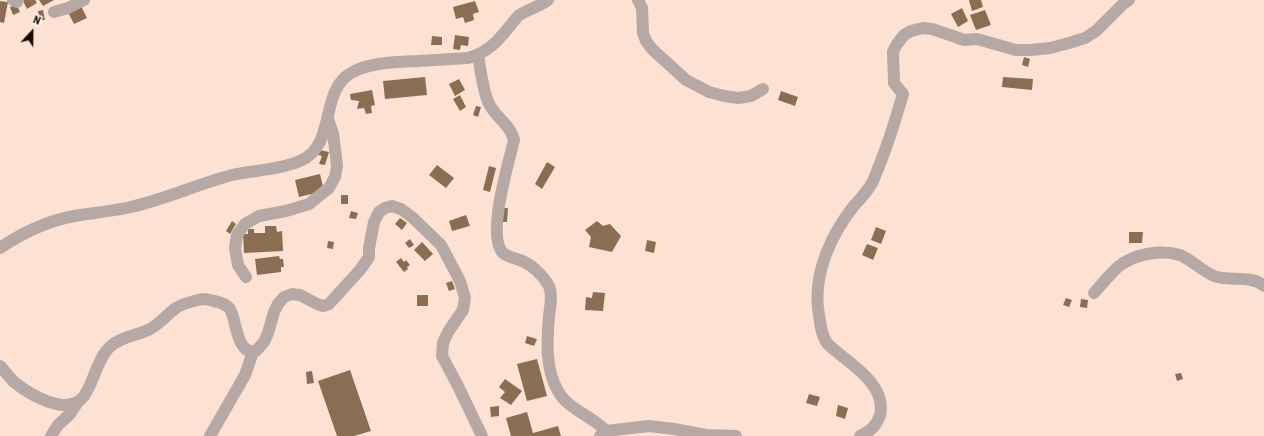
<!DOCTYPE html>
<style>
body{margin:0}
#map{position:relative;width:1264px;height:436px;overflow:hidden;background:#fde2d4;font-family:"Roboto Condensed",sans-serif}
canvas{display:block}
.north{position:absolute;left:12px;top:12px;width:40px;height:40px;-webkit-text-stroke:3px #fef3ee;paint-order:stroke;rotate:22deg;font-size:11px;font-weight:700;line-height:16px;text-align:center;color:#140b07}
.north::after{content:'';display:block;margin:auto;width:14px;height:18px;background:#140b07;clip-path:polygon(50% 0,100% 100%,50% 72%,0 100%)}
</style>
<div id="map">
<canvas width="1264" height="436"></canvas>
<div class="north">N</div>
</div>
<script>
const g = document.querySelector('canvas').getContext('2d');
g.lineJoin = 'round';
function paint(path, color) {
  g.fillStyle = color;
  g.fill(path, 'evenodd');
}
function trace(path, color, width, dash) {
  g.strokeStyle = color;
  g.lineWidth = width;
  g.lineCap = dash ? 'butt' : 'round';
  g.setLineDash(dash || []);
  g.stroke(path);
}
paint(new Path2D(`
 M24 0H35L37 3 27 9 23 1Z
 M39 0H54L43 6Z
 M969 0H981L983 7 972 11Z
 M0 1 8 2 4 23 0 22Z
 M475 1 479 12 473 14 474 20 465 23 463 17 456 19 453 7Z
 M17 5 20 12 13 15 10 7Z
 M81 6 87 18 74 24 68 12Z
 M962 8 968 21 958 27 951 14Z
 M43 10 45 20H39L38 11Z
 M985 10 991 25 976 30 970 15Z
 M455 35 469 37 468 46 461 45 460 50 453 49Z
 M432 36 442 37V45H431Z
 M1024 57 1030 59 1028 67 1022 65Z
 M425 77 427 95 385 99 383 81Z
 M1003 77 1033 79 1032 90 1002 87Z
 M459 79 465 90 455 96 449 84Z
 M372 90 375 105 371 106 372 113 366 114 364 108 357 109 359 101 351 100 350 94Z
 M781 91 798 97 795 106 778 100Z
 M460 95 466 107 460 111 453 99Z
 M476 106 481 107 478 117 473 115Z
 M320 150 329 152 325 165 319 164 322 156 318 155Z
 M547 162 555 167 542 189 535 184Z
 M437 165 454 178 446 188 429 175Z
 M489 166 496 168 490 192 483 190Z
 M320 174 324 191 299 197 295 180Z
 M341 195H348V204H341Z
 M501 208H508L507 222H500Z
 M351 211 358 213 356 219 349 218Z
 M466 215 470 226 452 231 449 221Z
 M400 218 407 223 402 230 395 224Z
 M232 221 236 224 230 234 226 231Z
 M597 221 603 226 610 224 621 236 612 252 589 247 591 237 585 230Z
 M265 226H276L277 232 282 231 283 251 244 253 243 234H248V229H254V233H265Z
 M876 227 886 231 881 244 871 240Z
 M1129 232H1143L1142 243H1129Z
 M410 239 414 245 409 248 405 243Z
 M647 240 656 242 654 253 645 251Z
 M328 241 334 242 333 249 327 248Z
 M422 242 433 254 425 261 414 250Z
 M867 244 878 248 873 260 862 255Z
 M279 256 280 259H283L284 267H281V272L257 275 255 259Z
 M401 258 404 262 406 260 410 265 407 267 408 269 404 272 396 262Z
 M452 281 455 289 449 291 446 283Z
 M593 292 605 293 603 311 585 310 586 297 592 298Z
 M417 295H428V306H417Z
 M1066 298 1072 300 1069 307 1063 305Z
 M1081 299 1088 300 1087 308 1080 307Z
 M527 336 537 339 534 346 525 343Z
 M537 359 547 396 527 401 517 364Z
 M350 370 371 431 354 436H337L318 381Z
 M312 371 314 383 307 384 306 372Z
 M1181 373 1183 379 1177 381 1175 374Z
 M505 379 522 391 511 405 500 398 505 392 499 387Z
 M809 394 820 397 817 406 806 403Z
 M838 405 848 408 845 419 836 416Z
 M499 406V416L491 417 490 407Z
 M527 412 533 433 558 426 561 436H511L506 418Z`), '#8a6e52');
trace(new Path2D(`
 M13 0 17 2
 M638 0 642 8 643 33 646 41 652 49 686 80 709 92 724 96 738 98 751 96 763 89
 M54 12 68 8 84 0
 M478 55C481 71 482 89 489 104 497 119 510 124 514 140 509 162 486 236 503 253 508 257 514 258 520 260 531 264 543 275 549 286 553 295 550 307 549 316 547 340 545 369 558 391 568 410 593 416 606 431
 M0 248C22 233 48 221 74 216 93 213 113 211 131 207 166 199 198 184 232 175 255 170 279 170 300 161 337 146 319 91 351 73 369 62 399 62 419 61 435 60 452 59 468 58 493 51 502 35 518 16 528 9 539 7 548 0
 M246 277 238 265 235 248 237 235 245 224 259 216 286 211 309 204 329 188 335 177 337 166 335 149 333 134 328 119
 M1094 293C1102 284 1110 274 1119 266 1135 254 1161 249 1180 255 1192 260 1202 271 1214 276 1230 282 1250 274 1264 286
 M0 366C5 371 9 377 14 382 29 394 68 418 84 396 94 382 96 363 107 350 116 338 135 336 148 330 159 325 166 315 176 308 184 303 193 301 202 299 206 299 210 300 214 301 219 302 226 304 230 309 237 321 236 355 256 351L264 342 268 333 274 312 278 304 284 297 292 294 300 295 317 304 323 306 329 304 360 270 369 257V248L374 222 379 212 385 208 392 206 401 209 412 217 441 245 460 281 465 298 463 310 448 332 443 343 442 356 457 384 482 436
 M51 436 58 425 70 414 78 402
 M210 436 245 375 253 352
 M600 436 606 431 649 426 674 429 706 435 736 436
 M860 436C870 432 877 425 880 415 886 390 861 371 843 357 838 352 831 348 827 343 820 333 820 319 818 308 814 271 832 234 853 207 860 199 867 192 872 183 875 177 877 171 879 166 889 142 896 118 903 94L894 83 893 52 897 44 904 35 911 31 923 28 932 29 953 36 964 40 977 39 1016 50H1030L1050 48 1069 43 1085 38 1096 31 1123 4 1129 0`), '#b6a9a5', 12);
</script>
